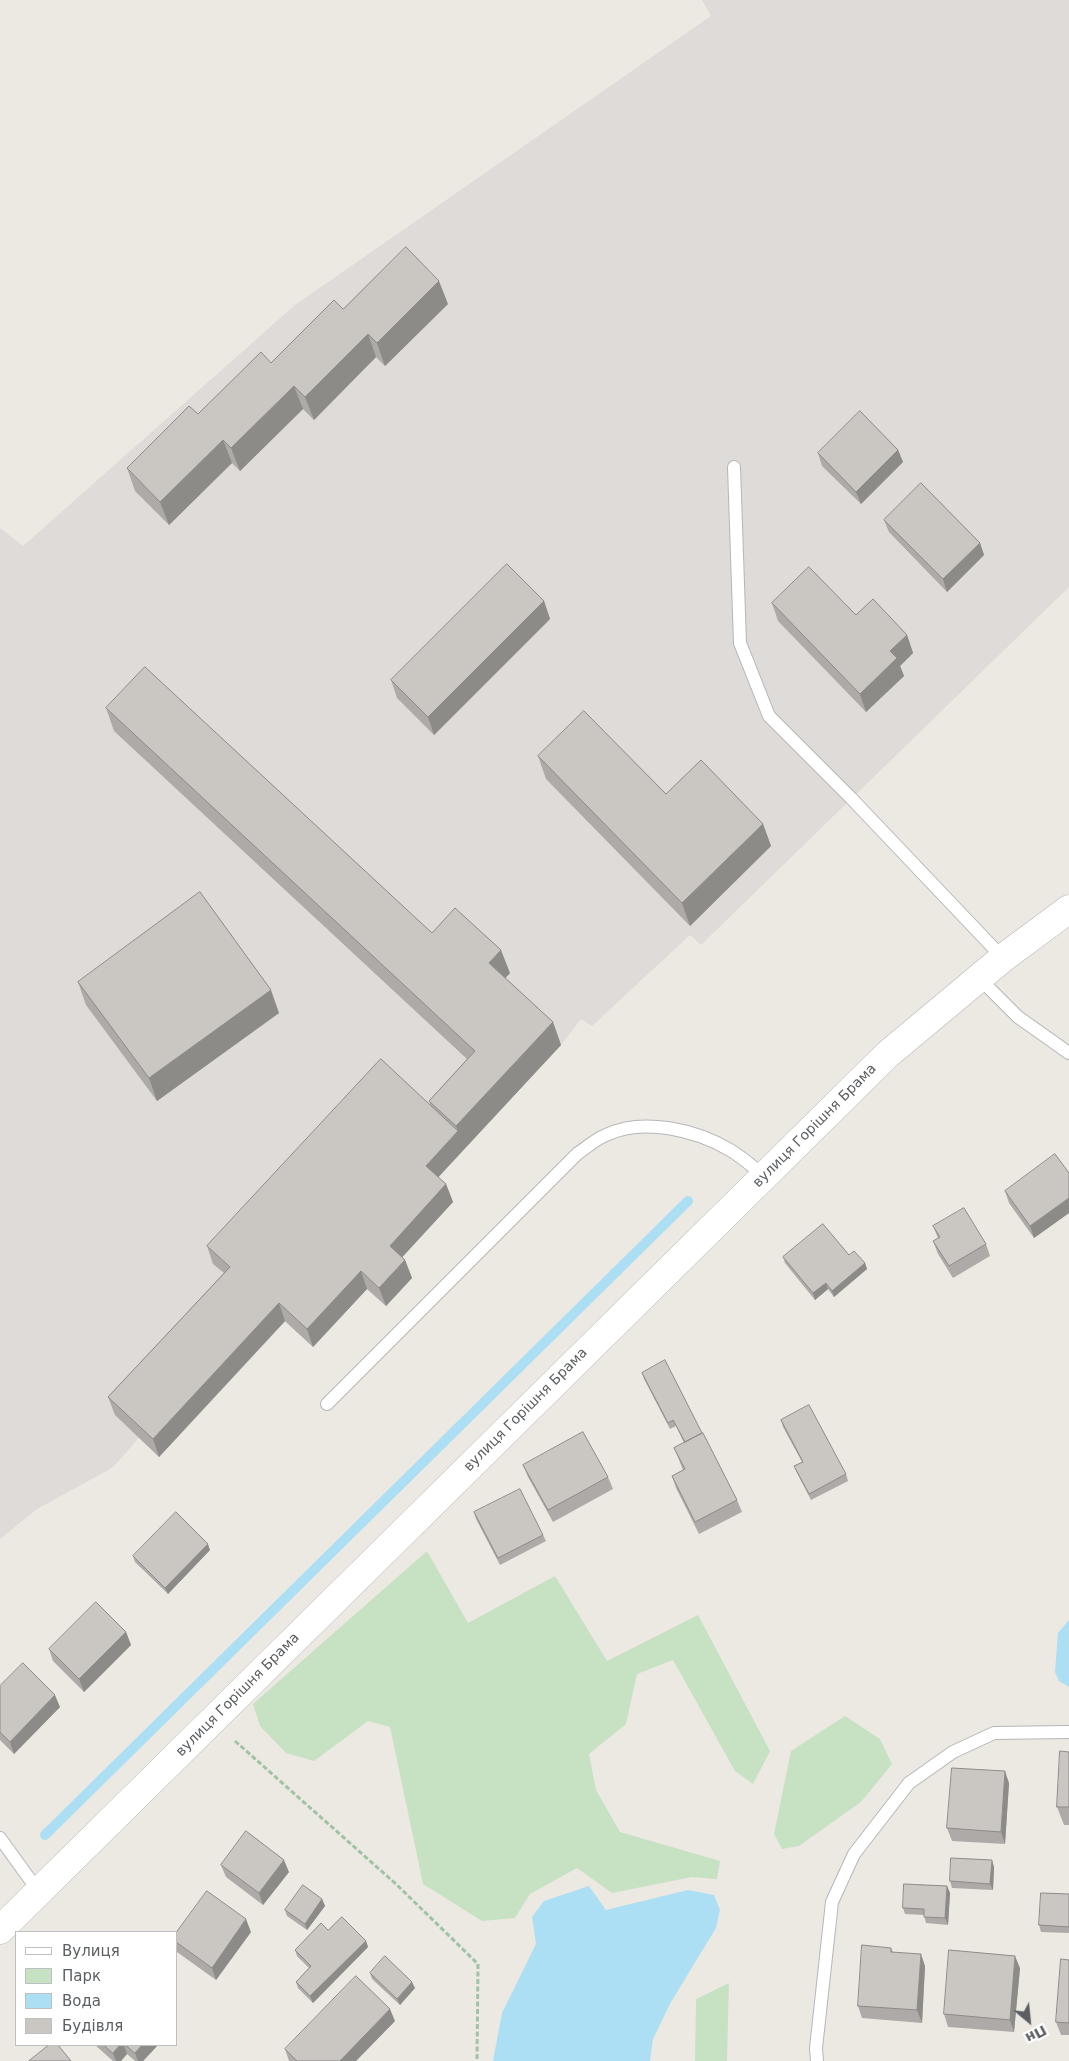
<!DOCTYPE html>
<meta charset="utf-8">
<style>
body{margin:0}
#map{position:relative;width:1069px;height:2061px;overflow:hidden;background:#ece9e3;font-family:"DejaVu Sans",sans-serif}
canvas{display:block}
.legend{position:absolute;left:15px;top:1931px;width:162px;height:115px;box-sizing:border-box;background:#fff;border:1px solid #bdbfc0;margin:0;padding:6px 9px;list-style:none;font-size:15px;color:#5b5f62}
.legend li{display:flex;align-items:center;gap:10px;height:25px}
.legend b{width:25px;border:1px solid #bdbfc0}
.north{position:absolute;left:1004px;top:1996px;width:50px;height:50px;-webkit-text-stroke:4px #fff;paint-order:stroke;rotate:152deg;font-size:14px;font-weight:700;line-height:20px;text-align:center;color:#5b5f62}
.north::after{content:'';display:block;margin:auto;width:18px;height:22px;background:#5b5f62;clip-path:polygon(50% 0,100% 100%,50% 72%,0 100%)}
</style>
<div id="map">
<canvas width="1069" height="2061"></canvas>
<ul class="legend">
<li><b style="height:6px;background:#fff"></b>Вулиця</li>
<li><b style="height:14px;background:#c7e1c3"></b>Парк</li>
<li><b style="height:14px;background:#acdff4"></b>Вода</li>
<li><b style="height:14px;background:#cac6c2"></b>Будівля</li>
</ul>
<div class="north">Пн</div>
</div>
<script>
const g = document.querySelector('canvas').getContext('2d');
g.lineJoin = 'round';
function paint(path, color) {
  g.fillStyle = color;
  g.fill(path, 'evenodd');
}
function trace(path, color, width, dash) {
  g.strokeStyle = color;
  g.lineWidth = width;
  g.lineCap = dash ? 'butt' : 'round';
  g.setLineDash(dash || []);
  g.stroke(path);
}
function drawText(font, color, halo, rows, align = 'center') {
  g.font = font + ' "DejaVu Sans",sans-serif';
  g.lineWidth = 4;
  g.setLineDash([]);
  g.textBaseline = 'middle';
  g.strokeStyle = halo;
  g.fillStyle = color;
  for (const [text, x, y, turn = 0] of rows) {
    g.save();
    g.translate(x, y);
    g.rotate((+turn || 0) * Math.PI / 180);
    g.textAlign = isNaN(turn) ? turn : align;
    if (halo) g.strokeText(text, 0, 0);
    g.fillText(text, 0, 0);
    g.restore();
  }
}
paint(new Path2D(`
 M702 0H1069V587L701 945 690 935 592 1026 581 1019 561 1045 433 1183 453 1202 396 1263 412 1278 386 1306 367 1289 313 1347 285 1322 159 1457 139 1438 112 1468 37 1509 0 1539V528L23 546 295 305 711 16Z`), '#dedbd8');
paint(new Path2D(`
 M427 1551 468 1623 555 1576 607 1661 698 1615 770 1751 753 1784 735 1771 673 1660 637 1674 626 1724 589 1754 596 1790 620 1832 720 1861 717 1879 692 1877 612 1893 577 1868 530 1894 515 1918 482 1921 423 1884 390 1727 368 1721 314 1761 286 1753 260 1726 253 1704Z
 M845 1716 880 1739 892 1764 861 1802 799 1846 782 1849 774 1834 791 1751Z
 M729 1983 727 2061H695L696 1999Z`), '#c7e1c3');
paint(new Path2D(`
 M1069 1620V1687L1059 1681 1055 1672 1058 1633Z
 M589 1886 606 1910 688 1890 714 1895 720 1910 716 1928 671 2002 653 2039 650 2061H493L502 2013 536 1944 532 1917 544 1901Z`), '#acdff4');
trace(new Path2D(`
 M45 1835 688 1201`), '#acdff4', 10);
const service = new Path2D(`
 M734 467 740 643 769 716 851 798 1003 958
 M979 978 1018 1017 1069 1053
 M327 1404 577 1154C587 1147 596 1139 606 1135 643 1117 696 1130 730 1150 742 1157 753 1167 764 1176
 M0 1838 39 1892
 M817 2061 816 2048 832 1902 854 1854 909 1783 953 1752 994 1733 1069 1732`);
const tertiary = new Path2D(`
 M0 1930 888 1054 1003 958 1069 909`);
trace(service, '#b4b6b9', 14);
trace(tertiary, '#b4b6b9', 29);
trace(new Path2D(`
 M235 1741 396 1884 478 1964 477 2061`), '#9fc3a3', 3, [5, 2.5]);
trace(service, '#fff', 12);
trace(tertiary, '#fff', 28);
paint(new Path2D(`
 M448 304 385 366 376 357 314 420 303 409 240 471 232 463 169 525 135 491 127 468 271 363 343 309Z
 M898 450 903 462 861 504 822 466 818 453Z
 M884 520 980 543 984 555 947 592 889 532Z
 M544 601 550 619 434 735 397 698 391 680Z
 M772 603 856 615 907 635 913 653 900 666 904 676 866 712 778 621Z
 M106 708 432 933 510 973 505 978 553 1022 561 1045 438 1177 446 1184 453 1202 402 1257 405 1260 412 1278 386 1306 367 1289 313 1347 285 1321 159 1457 115 1415 108 1397 224 1273 213 1264 207 1246 431 1106 429 1101 467 1059 114 731Z
 M538 756 763 824 771 846 690 926 546 779Z
 M78 982 279 1013 157 1101 86 1005Z
 M1069 1173V1213L1034 1238 1009 1203 1005 1191Z
 M933 1226 986 1244 990 1256 953 1278 938 1254 933 1241 938 1238Z
 M849 1255 865 1263 867 1269 834 1297 828 1289 815 1300 785 1263 783 1257Z
 M642 1373 702 1433 737 1500 742 1512 699 1534 676 1488 672 1476 683 1470 679 1460 674 1448 684 1443 676 1426 670 1429 644 1379Z
 M781 1420 846 1474 848 1481 811 1500 797 1473 794 1466 802 1462 783 1427Z
 M523 1465 608 1477 613 1489 553 1522 528 1477Z
 M474 1512 543 1535 546 1541 500 1565 476 1519Z
 M210 1550 168 1594 135 1562 133 1556Z
 M126 1632 131 1645 84 1692 53 1661 49 1649Z
 M0 1686 60 1707 14 1754 0 1740Z
 M1069 1752V1825H1064L1057 1807Z
 M1009 1783 1005 1844 952 1841 947 1828Z
 M221 1865 289 1872 263 1905 226 1877Z
 M994 1867 993 1890 952 1888 950 1881Z
 M947 1886 950 1893 948 1925 926 1923 924 1915 905 1914 903 1908Z
 M1069 1894V1933L1041 1932 1039 1925Z
 M322 1899 325 1906 307 1930 287 1916 285 1910Z
 M328 1930 366 1941 368 1947 313 2003 298 1988 296 1982 309 1968 297 1956 295 1950Z
 M251 1932 216 1980 177 1952 176 1950V1933Z
 M891 1948 893 1952 925 1966 922 2023 862 2018 858 2006Z
 M1069 1960V2035H1061L1056 2022Z
 M1020 1968 1014 2032 948 2027 944 2014Z
 M370 1973 415 1988 400 2005 372 1979Z
 M395 2021 356 2061H289L285 2049Z
 M95 2045H158L143 2061H135L127 2054 121 2061H113Z`), '#aeaaa7');
paint(new Path2D(`
 M439 281 448 304 385 366 377 343Z
 M368 334 376 357 314 420 305 397Z
 M294 386 303 409 240 471 231 448Z
 M223 440 232 463 169 525 160 502Z
 M898 450 903 462 861 504 856 492Z
 M980 543 984 555 947 592 943 579Z
 M544 601 550 619 434 735 428 717Z
 M907 635 913 653 900 666 904 676 866 712 860 694 890 651Z
 M763 824 771 846 690 926 682 903Z
 M501 950 510 973 498 986 489 963Z
 M271 990 279 1013 157 1101 149 1078Z
 M553 1022 561 1045 432 1184 426 1166 458 1131 456 1126Z
 M446 1184 453 1202 396 1264 390 1246Z
 M1069 1198V1213L1034 1238 1030 1226Z
 M405 1260 412 1278 386 1306 379 1288Z
 M865 1263 867 1269 834 1297 832 1291Z
 M361 1271 367 1289 313 1347 307 1329Z
 M826 1283 828 1289 815 1300 813 1293Z
 M279 1303 285 1321 159 1457 153 1439Z
 M208 1544 210 1550 168 1594 165 1588Z
 M126 1632 131 1645 84 1692 79 1679Z
 M55 1695 60 1707 14 1754 10 1742Z
 M1005 1771 1009 1783 1005 1844 1001 1832Z
 M284 1860 289 1872 263 1905 259 1893Z
 M992 1860 994 1867 993 1890 990 1884Z
 M947 1886 950 1893 948 1925 945 1918Z
 M322 1899 325 1906 307 1930 305 1924Z
 M246 1919 251 1932 216 1980 212 1968Z
 M366 1941 368 1947 313 2003 310 1996Z
 M921 1954 925 1966 922 2023 917 2010Z
 M1015 1956 1020 1968 1014 2032 1010 2020Z
 M412 1982 415 1988 400 2005 397 1999Z
 M390 2009 395 2021 356 2061H340Z
 M120 2045H124L127 2054 121 2061H116L113 2053Z
 M142 2045H158L143 2061H138L135 2053Z`), '#8d8b88');
const building = new Path2D(`
 M406 247 439 281 377 343 368 334 305 397 294 386 231 448 223 440 160 502 127 468 189 406 198 414 261 352 271 363 334 300 343 309Z
 M860 411 898 450 856 492 818 453Z
 M921 483 980 543 943 579 884 520Z
 M507 564 544 601 428 717 391 680Z
 M809 567 856 615 873 599 907 635 890 651 897 658 860 694 772 603Z
 M145 667 432 933 455 908 501 950 489 963 553 1022 456 1126 429 1101 475 1051 106 708Z
 M584 711 666 794 701 760 763 824 682 903 538 756Z
 M200 892 271 990 149 1078 78 982Z
 M381 1059 458 1131 426 1166 446 1184 390 1246 405 1260 379 1288 361 1271 307 1329 279 1303 153 1439 108 1397 230 1267 207 1246Z
 M1055 1154 1069 1173V1198L1030 1226 1005 1191Z
 M964 1208 986 1244 949 1266 933 1241 940 1237 933 1226Z
 M823 1224 849 1255 854 1251 865 1263 832 1291 826 1283 813 1293 783 1257Z
 M665 1360 702 1433 685 1442 673 1420 668 1423 642 1373Z
 M809 1405 846 1474 809 1494 794 1466 803 1462 781 1420Z
 M583 1432 608 1477 548 1510 523 1465Z
 M703 1433 737 1500 695 1522 672 1476 685 1469 674 1448Z
 M520 1489 543 1535 498 1558 474 1512Z
 M176 1512 208 1544 165 1588 133 1556Z
 M96 1602 126 1632 79 1679 49 1649Z
 M23 1663 55 1695 10 1742 0 1732V1686Z
 M1060 1751 1069 1752V1807H1057Z
 M952 1768 1005 1771 1001 1832 947 1828Z
 M246 1831 284 1860 259 1893 221 1865Z
 M951 1858 992 1860 990 1884 950 1881Z
 M904 1884 947 1886 945 1918 924 1917V1909L903 1908Z
 M303 1885 322 1899 305 1924 285 1910Z
 M207 1891 246 1919 212 1968 176 1942V1933Z
 M1041 1893 1069 1894V1927L1039 1925Z
 M342 1917 366 1941 310 1996 296 1982 311 1966 295 1950 321 1923 328 1930Z
 M862 1945 891 1948V1952L921 1954 917 2010 858 2006Z
 M949 1950 1015 1956 1010 2020 944 2014Z
 M385 1956 412 1982 397 1999 370 1973Z
 M1061 1959 1069 1960V2023L1056 2022Z
 M356 1976 390 2009 340 2061H297L285 2049Z
 M49 2045H58L71 2061H29Z
 M104 2045H120L113 2053Z
 M126 2045H142L135 2053Z`);
paint(building, '#cac6c2');
trace(building, '#8d8b88', 1);
drawText('14px', '#5b5f62', '#fff', [
 ["вулиця Горішня Брама",815,1126,-45],
 ["вулиця Горішня Брама",526,1410,-45],
 ["вулиця Горішня Брама",238,1695,-45]
]);
</script>
